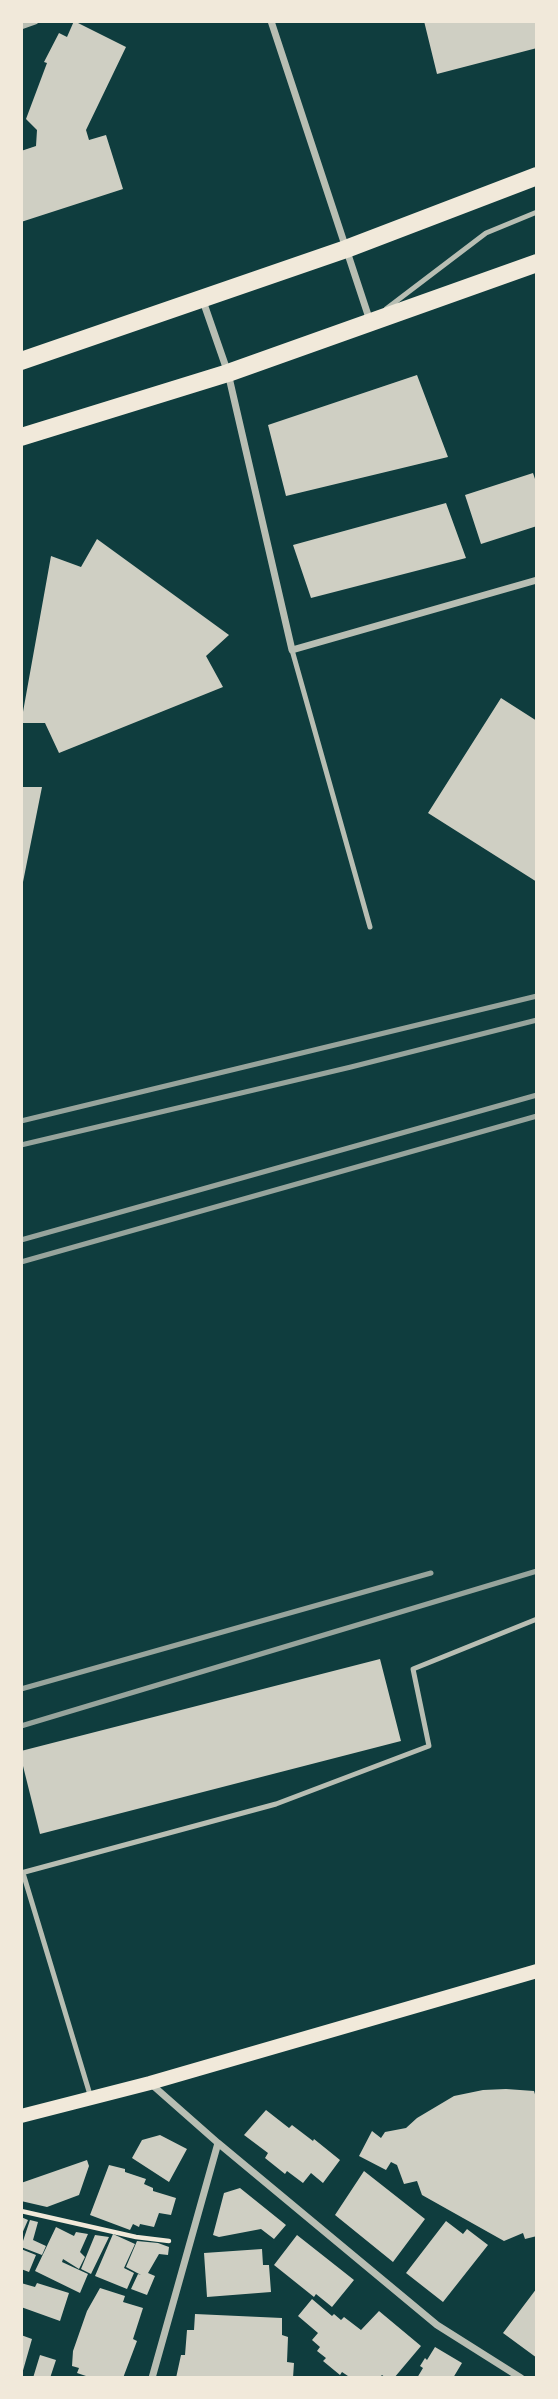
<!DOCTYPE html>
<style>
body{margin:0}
#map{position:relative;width:558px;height:2399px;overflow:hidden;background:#0f3d3e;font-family:Inter,sans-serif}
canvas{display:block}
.frame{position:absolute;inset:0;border:23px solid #f1e9da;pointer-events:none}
</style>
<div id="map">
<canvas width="558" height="2399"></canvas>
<div class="frame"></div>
</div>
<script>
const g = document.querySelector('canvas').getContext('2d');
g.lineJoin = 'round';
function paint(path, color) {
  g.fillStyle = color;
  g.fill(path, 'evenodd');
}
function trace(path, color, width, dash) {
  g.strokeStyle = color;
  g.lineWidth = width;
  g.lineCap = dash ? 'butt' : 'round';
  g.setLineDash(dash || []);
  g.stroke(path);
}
paint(new Path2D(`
 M74 21 126 47 86 130 89 140 106 135 123 189 21 222V151L36 146 37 130 26 119 47 63 44 62 59 33 67 37Z
 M424 21H537V48L437 74Z
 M417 375 448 457 286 496 268 425Z
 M533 473 537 485V526L481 544 465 495Z
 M446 503 466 558 311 598 293 545Z
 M97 539 229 635 206 656 223 687 59 753 45 723H21L51 556 81 567Z
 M501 698 537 721V882L428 813Z
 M21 787H42L22 887H21Z
 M380 1659 401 1741 40 1834 21 1758V1751Z
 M506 2089 534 2091 537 2101V2236L525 2239 523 2233 504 2241 422 2195 417 2181 404 2184 397 2165 391 2162 386 2170 359 2156 372 2131 381 2138 385 2132 406 2128 417 2118 454 2096 483 2090Z
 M266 2110 289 2128 292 2125 313 2141 314 2139 340 2160 323 2183 311 2173 303 2183 287 2171 285 2174 265 2158 268 2153 244 2135Z
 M160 2135 187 2149 169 2182 132 2158 142 2140Z
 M87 2160 89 2166 79 2195 47 2207 21 2201V2183Z
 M109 2165 125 2169V2172L146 2179 144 2184 153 2188V2191L176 2198 171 2215 159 2213 154 2227 140 2224 139 2227 133 2224 130 2230 90 2215Z
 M364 2171 425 2219 393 2262 335 2215Z
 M240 2188 286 2225 274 2239 261 2229 219 2237 213 2235 224 2193Z
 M21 2217 28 2220 21 2236Z
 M30 2220 38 2222 33 2240 46 2246 42 2255 21 2247Z
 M446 2221 463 2234 467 2229 488 2245 443 2302 406 2273Z
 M56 2227 74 2236 76 2232 88 2234 80 2252 85 2257 79 2269 63 2259 62 2262 88 2274 80 2293 35 2271Z
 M113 2234 135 2244 124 2268 134 2273 127 2289 95 2276Z
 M95 2235 109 2237 91 2274 81 2269Z
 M297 2235 354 2280 332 2307 316 2294 314 2297 274 2265Z
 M137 2241 158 2243 169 2247 168 2255 159 2254 148 2273 155 2276 147 2295 131 2289 138 2274 141 2275 126 2267Z
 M21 2249 36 2255 29 2272 21 2269Z
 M262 2249 263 2265H269L271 2292 207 2297 204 2253Z
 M21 2283 35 2287 37 2283 69 2293 60 2321 21 2307Z
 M100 2288 125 2296 123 2302 143 2308 133 2339 137 2341 123 2378H92L77 2373 79 2368 72 2366 73 2351 87 2311Z
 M537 2288V2358L503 2333Z
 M312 2299 332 2316 334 2314 341 2320 344 2317 361 2330 379 2311 421 2346 394 2378H386L382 2375 379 2378H351L342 2372 340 2375 323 2361 326 2358 317 2351 320 2347 312 2340 318 2333 298 2316Z
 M195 2314 282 2318V2335L288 2337 287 2362 294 2363 293 2378H176L181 2355H185L187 2330H194Z
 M21 2335 32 2339 22 2374H21Z
 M435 2347 462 2363 453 2378H417L423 2368 420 2366 425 2358 427 2360Z
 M40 2355 56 2360 50 2378H33Z`), '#cfcfc3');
trace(new Path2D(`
 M21 2211 136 2237 169 2241`), '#f1e9da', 4.5);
trace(new Path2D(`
 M386 309 486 233 537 212
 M292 650 370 927
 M21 1873 276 1804 429 1746 413 1669 537 1619
 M23 1873 91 2098`), '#b8beb3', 5);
trace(new Path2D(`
 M271 21 370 321
 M21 26 35 21
 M203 301 228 373 292 650 537 580
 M150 2083 218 2143 152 2378
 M218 2143 437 2325 521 2378`), '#b8beb3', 7);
trace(new Path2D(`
 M21 2116 150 2083 537 1971`), '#f1e9da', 14);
trace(new Path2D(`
 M21 361 346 249 537 176
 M21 437 228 373 537 263`), '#f1e9da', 18);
trace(new Path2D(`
 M21 1121 537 996
 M21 1145 351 1067 537 1020
 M21 1240 537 1095
 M21 1262 537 1116
 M21 1689 431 1573
 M21 1726 537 1571`), '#97a49c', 5);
</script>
